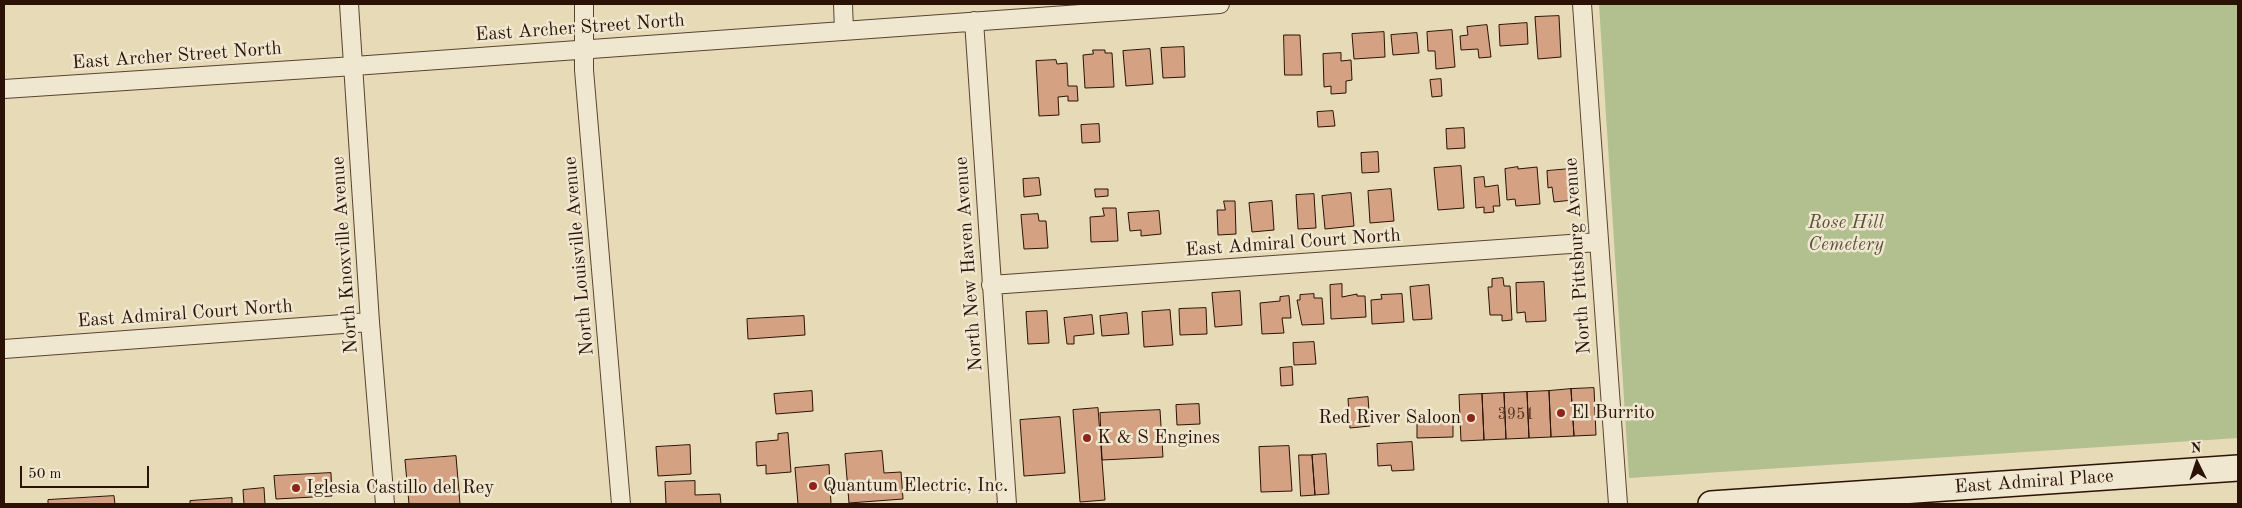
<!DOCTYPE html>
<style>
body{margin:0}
#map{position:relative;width:2242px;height:508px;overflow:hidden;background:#e7dab6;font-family:"Old Standard TT",serif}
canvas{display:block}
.frame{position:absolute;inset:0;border:5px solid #2b1205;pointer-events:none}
.north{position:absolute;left:2172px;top:438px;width:50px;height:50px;-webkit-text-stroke:4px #efe7d0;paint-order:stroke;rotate:356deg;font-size:14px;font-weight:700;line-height:20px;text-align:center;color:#2b1205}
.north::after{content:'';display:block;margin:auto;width:18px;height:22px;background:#2b1205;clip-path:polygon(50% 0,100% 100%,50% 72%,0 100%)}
.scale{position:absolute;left:20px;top:466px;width:129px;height:22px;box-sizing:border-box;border:2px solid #2b1205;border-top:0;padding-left:6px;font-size:15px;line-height:18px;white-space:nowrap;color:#2b1205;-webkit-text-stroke:4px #efe7d0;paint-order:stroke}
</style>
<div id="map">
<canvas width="2242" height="508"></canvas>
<div class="frame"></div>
<div class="north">N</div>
<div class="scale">50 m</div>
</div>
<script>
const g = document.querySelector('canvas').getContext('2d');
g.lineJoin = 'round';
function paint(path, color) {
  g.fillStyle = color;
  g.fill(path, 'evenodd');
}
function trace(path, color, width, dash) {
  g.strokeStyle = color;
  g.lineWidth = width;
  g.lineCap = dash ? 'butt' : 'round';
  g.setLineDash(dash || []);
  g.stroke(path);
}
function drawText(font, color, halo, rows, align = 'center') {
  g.font = font + ' "Old Standard TT",serif';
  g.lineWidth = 5;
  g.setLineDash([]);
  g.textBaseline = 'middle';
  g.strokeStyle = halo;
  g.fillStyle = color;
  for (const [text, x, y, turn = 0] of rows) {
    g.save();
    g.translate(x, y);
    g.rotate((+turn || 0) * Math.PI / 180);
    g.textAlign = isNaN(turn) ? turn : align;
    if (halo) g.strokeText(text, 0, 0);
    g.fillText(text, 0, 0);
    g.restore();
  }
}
paint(new Path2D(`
 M1599 4H2238V438L1629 478Z`), '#b2c090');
const building = new Path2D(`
 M1559 16 1561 57 1538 59 1535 17Z
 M1527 23 1528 44 1500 46 1499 25Z
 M1487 25 1491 57 1479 58 1478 49 1461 50 1460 36 1468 35 1467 27Z
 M1452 30 1455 67 1436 69 1435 51H1428L1427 32Z
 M1384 32 1385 57 1354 59 1352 34Z
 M1417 33 1419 53 1393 55 1391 35Z
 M1284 35H1300L1302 75H1285Z
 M1184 47 1185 77 1163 78 1161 48Z
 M1150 49 1153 84 1126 86 1123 51Z
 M1093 50H1105V53H1112L1114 87 1085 88 1083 55 1093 54Z
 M1341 53V61L1351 60 1352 80 1346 81V93L1331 94V86L1324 87 1323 54Z
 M1056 60 1057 64 1067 63 1068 86H1077L1078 101H1068V96L1058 97 1059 115 1039 116 1036 61Z
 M1441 79 1442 96 1432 97 1430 80Z
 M1333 111 1335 126 1318 127 1317 112Z
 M1099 124 1100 142 1082 143 1081 125Z
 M1464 128 1465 148 1447 149 1446 129Z
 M1378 152 1379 172 1362 173 1361 153Z
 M1461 166 1464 208 1438 210 1434 168Z
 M1518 167V169L1537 167 1540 204 1516 206 1515 199 1507 200 1505 169Z
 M1570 169 1573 200 1554 202 1552 187 1548 188 1547 171Z
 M1484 177 1485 187 1498 185 1500 206H1493L1494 212 1484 213V207L1476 208 1474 178Z
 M1039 178 1041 195 1024 197 1023 179Z
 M1095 189H1108V196L1096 197Z
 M1391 189 1394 221 1370 223 1368 191Z
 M1351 193 1354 226 1325 229 1322 196Z
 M1314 194 1316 228 1298 229 1296 195Z
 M1224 201H1235L1236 234 1218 235 1217 210H1225Z
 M1272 201 1274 230 1252 232 1249 203Z
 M1103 208H1116L1118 241 1091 242 1090 217 1104 216Z
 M1159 211 1161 234 1141 236V230L1130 231 1128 213Z
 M1038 214 1039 221H1046L1048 248 1024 249 1021 215Z
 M1503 278 1504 286H1510L1512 320 1502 321V315H1490L1488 287H1492V279Z
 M1544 282 1546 321 1526 322 1525 312 1517 313 1516 283Z
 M1342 284V297L1357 294V296H1365L1366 317 1331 319 1330 285Z
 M1429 285 1432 319 1413 320 1410 287Z
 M1240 291 1242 325 1215 327 1212 293Z
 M1314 294V298H1322L1324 324 1302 325 1297 300H1300V295Z
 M1402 294 1404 322 1372 324 1371 300 1382 299 1381 295Z
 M1289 296 1291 318H1282L1284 333 1262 334 1260 303 1280 301V297Z
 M1206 308 1207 334 1180 335 1179 309Z
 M1170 310 1173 345 1144 347 1142 312Z
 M1047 311 1049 343 1028 344 1026 312Z
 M1127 313 1129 334 1102 336 1100 316Z
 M1092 315 1094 334 1074 336V344H1067L1064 318Z
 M804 316 805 335 748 339 747 319Z
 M1314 342 1316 364 1294 365 1293 343Z
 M1292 367 1293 385 1281 386 1280 368Z
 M1594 388 1596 435 1574 436 1571 389Z
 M1571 389 1574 436 1551 437 1549 391Z
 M812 391 813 411 776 414 774 394Z
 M1549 391 1551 437 1529 438 1527 392Z
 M1527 392 1529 438 1506 439 1504 393Z
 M1504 393 1506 439 1484 440 1482 394Z
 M1482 394 1484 440 1461 441 1459 395Z
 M1368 397 1370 426 1350 428 1348 399Z
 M1199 404 1200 424 1177 425 1176 405Z
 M1098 408 1105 500 1080 502 1073 410Z
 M1160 410 1163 457 1102 460 1100 413Z
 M1060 417 1065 473 1024 476 1020 420Z
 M1453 417V437L1417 438V418Z
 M788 433 791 472 766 474V465L757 466 756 442 778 440V434Z
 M1412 442 1414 470 1392 471 1391 465 1378 466 1377 444Z
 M690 445 691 474 658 476 656 447Z
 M1289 446 1292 491 1261 492 1259 447Z
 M882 451 884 473 901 472 903 499 849 503 845 454Z
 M1326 454 1329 494 1315 495 1312 455Z
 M1299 455H1312L1315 495 1301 496Z
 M456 456 460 504H409L405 460Z
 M829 465 831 504H798L795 468Z
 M331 473 332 496 276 499 274 476Z
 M695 481V495L720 494 721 504H666L665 482Z
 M264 488 265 504H244L243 490Z
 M114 496 115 504H48V500Z
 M232 498V504H190V501Z`);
paint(building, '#d4a182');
trace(building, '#2b1205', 1);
const street = new Path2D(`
 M349 4 370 322 385 504
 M584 4V70L621 504
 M843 4 844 31
 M1582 4 1618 504
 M974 21 1007 504
 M4 89 354 66 1220 4
 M991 285 1598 242
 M4 349 370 322`);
const secondary = new Path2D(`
 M1711 504 2238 468`);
trace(street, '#5a4431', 20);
trace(secondary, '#2b1205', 28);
trace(street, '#efe7d0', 18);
trace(secondary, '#efe7d0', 25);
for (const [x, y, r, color] of [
 [1561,413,5,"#8f2418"],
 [1471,418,5,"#8f2418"],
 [1087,438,5,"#8f2418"],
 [813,486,5,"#8f2418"],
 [296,488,5,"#8f2418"]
]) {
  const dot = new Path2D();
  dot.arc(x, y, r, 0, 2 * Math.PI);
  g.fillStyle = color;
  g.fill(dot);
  trace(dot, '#efe7d0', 2);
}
drawText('16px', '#553624', null, [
 ["3951",1516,415]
]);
drawText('19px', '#2b1205', '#efe7d0', [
 ["East Archer Street North",580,28,-4],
 ["East Archer Street North",177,56,-4],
 ["East Admiral Court North",1293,243,-4],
 ["North Knoxville Avenue",345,255,-94],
 ["North Louisville Avenue",579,256,-95],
 ["North Pittsburg Avenue",1578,256,-94],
 ["North New Haven Avenue",969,264,-94],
 ["East Admiral Court North",185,314,-4],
 ["East Admiral Place",2034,482,-4]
]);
drawText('italic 19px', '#5a4f36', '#efe7d0', [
 ["Rose Hill",1846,223],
 ["Cemetery",1846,245]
]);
drawText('19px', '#2b1205', '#efe7d0', [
 ["El Burrito",1571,413],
 ["Red River Saloon",1461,418,"right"],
 ["K & S Engines",1097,438],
 ["Quantum Electric, Inc.",823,486],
 ["Iglesia Castillo del Rey",306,488]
], 'left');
</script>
